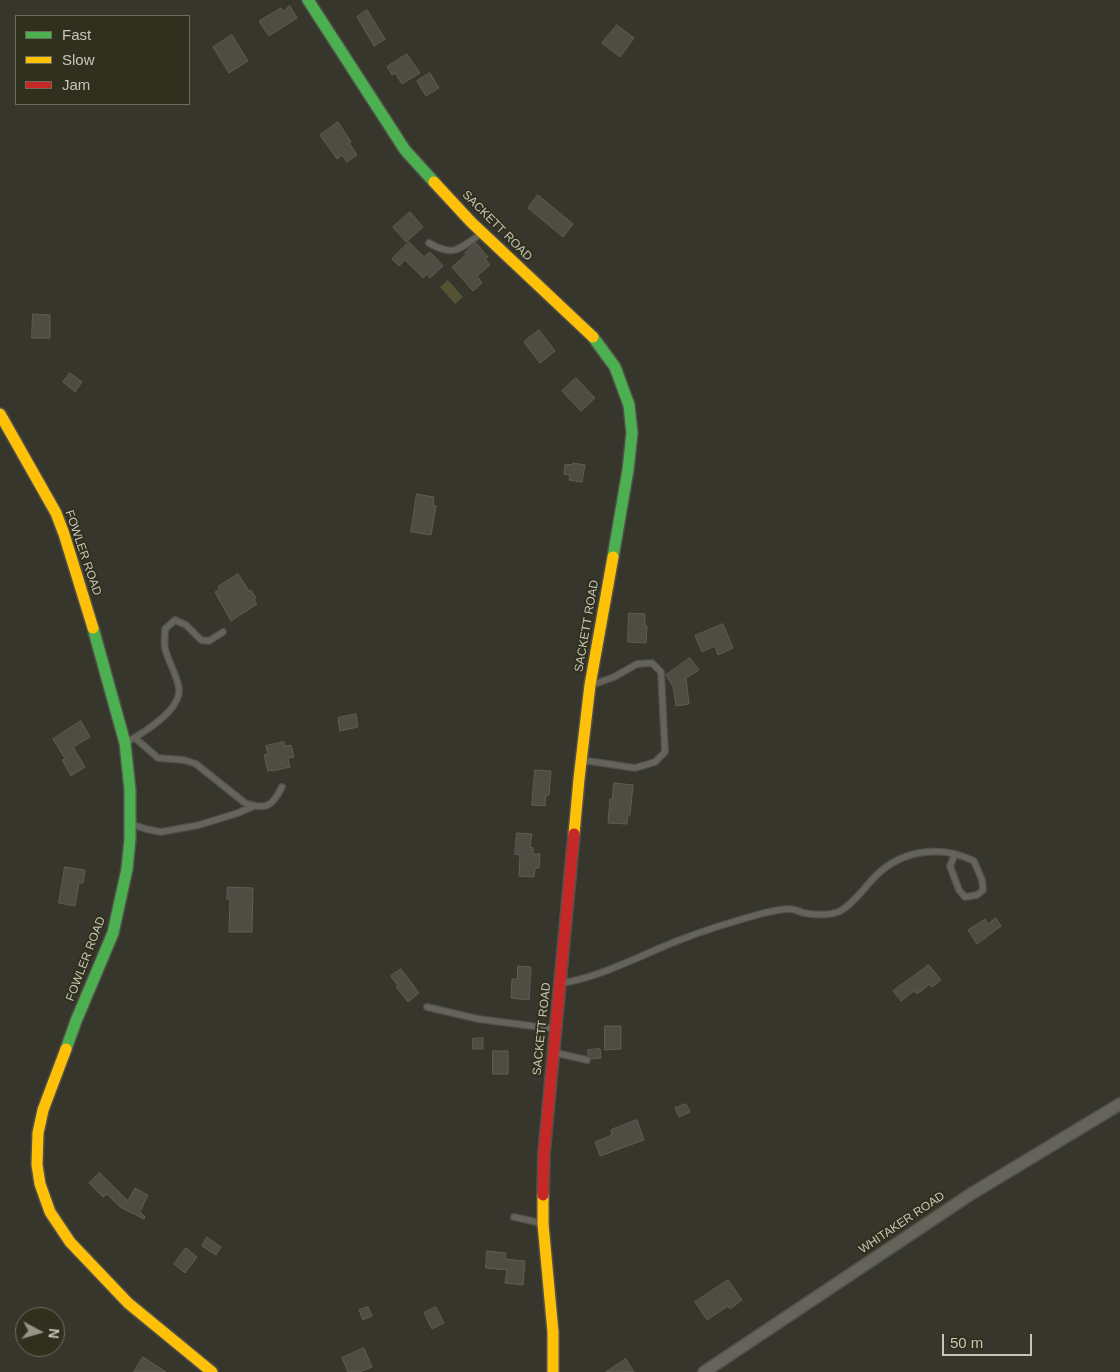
<!DOCTYPE html>
<style>
body{margin:0}
#map{position:relative;width:1120px;height:1372px;overflow:hidden;background:#37362c;font-family:Arial,sans-serif}
canvas{display:block}
.legend{position:absolute;left:15px;top:15px;width:175px;height:90px;box-sizing:border-box;background:#30301f;border:1px solid #6c6c5b;margin:0;padding:6px 9px;list-style:none;font-size:15px;color:#c7c6b6}
.legend li{display:flex;align-items:center;gap:10px;height:25px}
.legend b{width:25px;border:1px solid #6c6c5b}
.north{position:absolute;left:15px;top:1307px;width:50px;height:50px;box-sizing:border-box;background:#30301f;border:1px solid #6c6c5b;border-radius:50%;rotate:96deg;font-size:14px;font-weight:700;line-height:20px;text-align:center;color:#c7c6b6}
.north::after{content:'';display:block;margin:auto;width:18px;height:22px;background:#959486;clip-path:polygon(50% 0,100% 100%,50% 72%,0 100%)}
.scale{position:absolute;left:942px;top:1334px;width:90px;height:22px;box-sizing:border-box;border:2px solid #c7c6b6;border-top:0;padding-left:6px;font-size:15px;line-height:18px;white-space:nowrap;color:#c7c6b6;-webkit-text-stroke:4px #30301f;paint-order:stroke}
</style>
<div id="map">
<canvas width="1120" height="1372"></canvas>
<ul class="legend">
<li><b style="height:6px;background:#4caf50"></b>Fast</li>
<li><b style="height:6px;background:#ffc107"></b>Slow</li>
<li><b style="height:6px;background:#c62828"></b>Jam</li>
</ul>
<div class="north">N</div>
<div class="scale">50 m</div>
</div>
<script>
const g = document.querySelector('canvas').getContext('2d');
g.lineJoin = 'round';
function paint(path, color) {
  g.fillStyle = color;
  g.fill(path, 'evenodd');
}
function trace(path, color, width, dash) {
  g.strokeStyle = color;
  g.lineWidth = width;
  g.lineCap = dash ? 'butt' : 'round';
  g.setLineDash(dash || []);
  g.stroke(path);
}
function drawText(font, color, halo, rows, align = 'center') {
  g.font = font + ' Arial,sans-serif';
  g.lineWidth = 4;
  g.setLineDash([]);
  g.textBaseline = 'middle';
  g.strokeStyle = halo;
  g.fillStyle = color;
  for (const [text, x, y, turn = 0] of rows) {
    g.save();
    g.translate(x, y);
    g.rotate((+turn || 0) * Math.PI / 180);
    g.textAlign = isNaN(turn) ? turn : align;
    if (halo) g.strokeText(text, 0, 0);
    g.fillText(text, 0, 0);
    g.restore();
  }
}
paint(new Path2D(`
 M448 280 463 297 455 304 440 287Z`), '#555334');
const building = new Path2D(`
 M290 6 297 18 269 36 259 21 281 8 283 11Z
 M367 10 385 39 374 46 357 17Z
 M617 25 634 38 620 57 602 43Z
 M232 35 248 61 229 73 213 47Z
 M407 54 420 73 402 84 395 73 392 75 387 67Z
 M430 73 439 88 426 96 417 81Z
 M338 122 351 142 349 143 357 155 347 162 342 155 337 159 320 135Z
 M538 195 573 224 563 237 528 208Z
 M410 212 423 227 406 242 393 227Z
 M409 242 424 257 430 252 443 266 430 278 427 274 423 278 405 260 399 266 392 259Z
 M476 243 488 257 485 259 490 265 477 276 482 283 473 291 452 267 467 254 465 253Z
 M33 314 50 315V338H32Z
 M539 330 555 351 540 363 524 342Z
 M70 373 82 382 75 392 63 382Z
 M576 378 595 398 581 411 562 391Z
 M573 463 585 465 582 482 569 480 570 475 564 474 565 464 572 465Z
 M417 494 434 497 433 505 436 506 431 535 411 532Z
 M238 574 249 591 251 590 256 598 254 600 257 604 231 621 215 592 220 589 218 587Z
 M629 613 645 614V625L647 626 646 643 628 642Z
 M723 624 733 648 718 655 715 646 702 652 695 636Z
 M690 658 699 670 686 678 689 704 676 706 673 686 666 675Z
 M356 714 358 727 340 731 338 718Z
 M81 721 90 737 73 747 85 767 71 776 62 760 65 759 53 739Z
 M284 742 285 746 291 745 294 757 288 758 290 767 272 771V770L268 771 264 755 268 754 266 746Z
 M535 770 551 771 549 795H546L545 806 532 805Z
 M614 783 633 785 630 815H628L627 824 608 823 610 799H612Z
 M517 833 532 834 530 847 533 848V854H540L539 868H535L534 877 519 876 520 855 515 854Z
 M65 867 85 870 83 883H79L75 906 59 903Z
 M228 887 253 888 252 932H229L230 899H227Z
 M996 918 1001 926 977 944 968 930 985 919 988 924Z
 M929 965 941 980 932 987 930 984 917 994 914 991 901 1001 893 991Z
 M518 966 531 967 529 1000 511 998 512 979H517Z
 M401 969 419 993 408 1002 396 987 398 986 391 976Z
 M605 1026H621V1049L605 1050Z
 M483 1038V1049H473L472 1039Z
 M600 1049 601 1058 591 1059 588 1056V1050Z
 M493 1051H508V1074H493Z
 M686 1104 690 1112 679 1117 675 1108Z
 M637 1120 644 1140 600 1156 595 1142 612 1135 611 1130Z
 M100 1173 128 1201 135 1188 148 1195 140 1212 145 1217 144 1219 120 1207 107 1194 103 1197 89 1183Z
 M207 1237 221 1247 216 1255 202 1246Z
 M186 1248 197 1257 185 1273 174 1264Z
 M487 1251 506 1253 505 1259 525 1261 523 1285 505 1283 507 1270 486 1268Z
 M728 1280 742 1300 730 1309 728 1306 707 1320 695 1302Z
 M368 1307 372 1316 363 1320 359 1310Z
 M436 1307 444 1323 432 1329 424 1313Z
 M364 1348 372 1367 359 1372H348L342 1358Z
 M143 1357 166 1372H134Z
 M626 1359 634 1372H606Z`);
paint(building, '#4e4d44');
trace(building, '#5e5d53', 1);
const lane = new Path2D(`
 M429 243C455 258 460 248 482 233
 M135 738 158 758 184 760 196 764 245 803C266 810 272 807 282 787
 M127 742C143 733 181 710 179 689 177 674 168 662 165 648 164 642 165 635 165 629L175 620 186 625 201 640 209 641 223 632
 M582 760 635 768 655 762 665 752 661 672 652 663 637 664 614 677 592 685
 M131 824 146 829 161 832 199 825 238 813 254 806
 M563 983C603 976 639 956 677 941 705 930 734 921 764 913 772 911 781 909 790 909 795 909 800 912 804 913 816 915 827 916 838 912 849 908 863 890 871 881 897 851 938 843 974 861L982 880 983 890 977 895 965 897 959 890 950 866 955 854
 M427 1007 478 1019 556 1029
 M556 1053 587 1060
 M514 1217 541 1223`);
const street = new Path2D(`
 M704 1372 971 1194 1120 1104`);
const fast = new Path2D(`
 M308 0 405 150 434 182
 M593 337 615 367 629 405 632 433 628 470 613 557
 M66 1049 76 1021 113 933 127 869 130 839V790L125 743 93 628`);
const slow = new Path2D(`
 M434 182 471 222 593 337
 M0 414 56 513 64 534 93 628
 M574 834 579 779 590 685 613 557
 M66 1049 43 1110 38 1133 37 1165 40 1184 50 1212 70 1242 128 1303 212 1372
 M543 1195V1224L553 1332V1372`);
const jam = new Path2D(`
 M543 1195 544 1153 574 834`);
trace(lane, '#51514a', 8);
trace(street, '#51514a', 14);
trace(fast, '#51514a', 14);
trace(slow, '#51514a', 14);
trace(jam, '#51514a', 14);
trace(lane, '#64645b', 5.5);
trace(street, '#64645b', 11);
trace(fast, '#4caf50', 11);
trace(slow, '#ffc107', 11);
trace(jam, '#c62828', 11);
drawText('12px', '#c7c6b6', '#30301f', [
 ["SACKETT ROAD",497,226,45],
 ["FOWLER ROAD",83,553,71],
 ["SACKETT ROAD",587,626,-80],
 ["FOWLER ROAD",86,959,-69],
 ["SACKETT ROAD",542,1029,-84],
 ["WHITAKER ROAD",902,1223,-34]
]);
</script>
